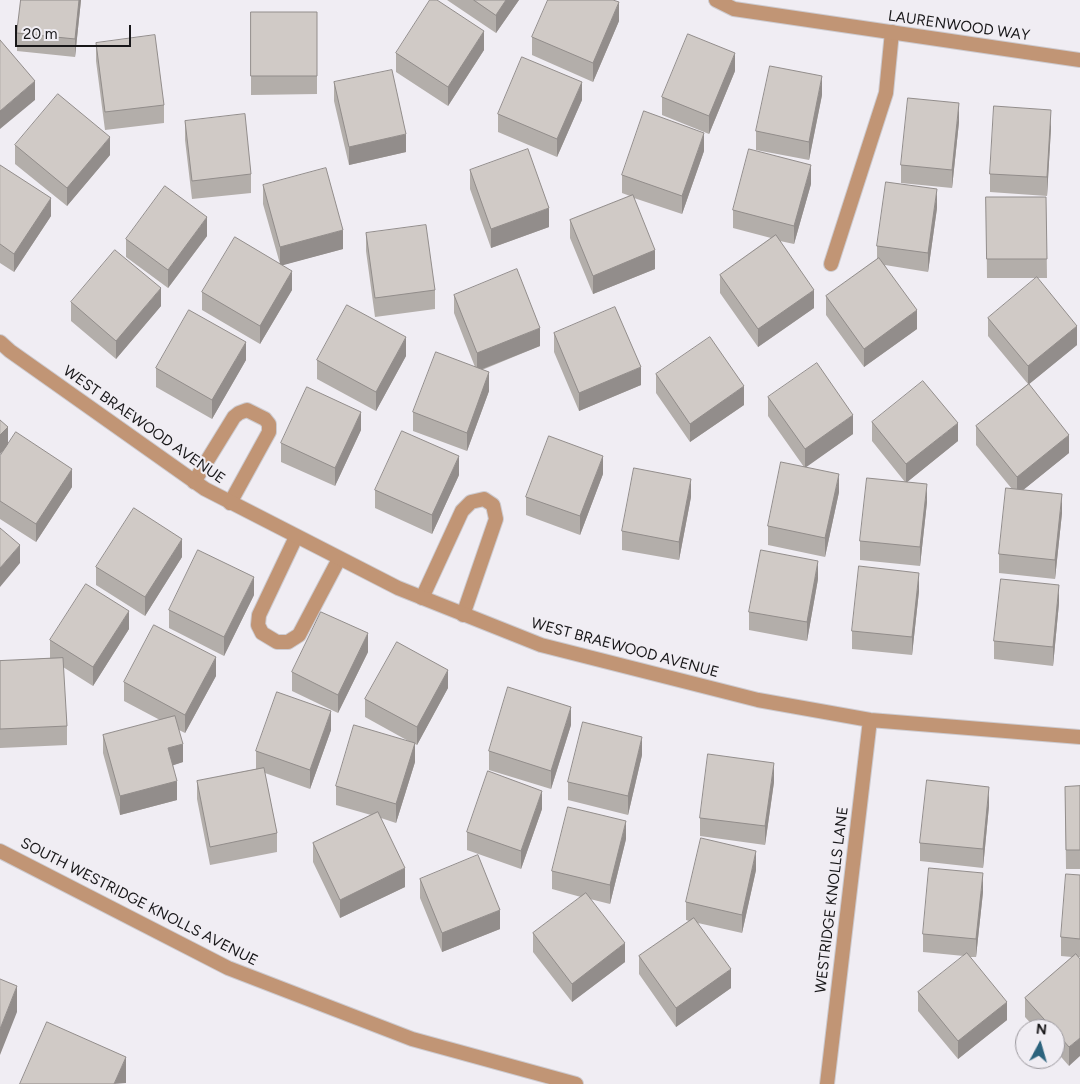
<!DOCTYPE html>
<style>
body{margin:0}
#map{position:relative;width:1080px;height:1084px;overflow:hidden;background:#f0edf3;font-family:Figtree,sans-serif}
canvas{display:block}
.north{position:absolute;left:1015px;top:1019px;width:50px;height:50px;box-sizing:border-box;background:#f0edf3;border:1px solid #9a979c;border-radius:50%;rotate:6deg;font-size:14px;font-weight:700;line-height:20px;text-align:center;color:#181719}
.north::after{content:'';display:block;margin:auto;width:18px;height:22px;background:#2c637d;clip-path:polygon(50% 0,100% 100%,50% 72%,0 100%)}
.scale{position:absolute;left:15px;top:25px;width:116px;height:22px;box-sizing:border-box;border:2px solid #181719;border-top:0;padding-left:6px;font-size:15px;line-height:18px;white-space:nowrap;color:#181719;-webkit-text-stroke:4px #f0edf3;paint-order:stroke}
</style>
<div id="map">
<canvas width="1080" height="1084"></canvas>
<div class="north">N</div>
<div class="scale">20 m</div>
</div>
<script>
const g = document.querySelector('canvas').getContext('2d');
g.lineJoin = 'round';
function trace(path, color, width, dash) {
  g.strokeStyle = color;
  g.lineWidth = width;
  g.lineCap = dash ? 'butt' : 'round';
  g.setLineDash(dash || []);
  g.stroke(path);
}
function paint(path, color) {
  g.fillStyle = color;
  g.fill(path, 'evenodd');
}
function drawText(font, color, halo, rows, align = 'center') {
  g.font = font + ' Figtree,sans-serif';
  g.lineWidth = 4;
  g.setLineDash([]);
  g.textBaseline = 'middle';
  g.strokeStyle = halo;
  g.fillStyle = color;
  for (const [text, x, y, turn = 0] of rows) {
    g.save();
    g.translate(x, y);
    g.rotate((+turn || 0) * Math.PI / 180);
    g.textAlign = isNaN(turn) ? turn : align;
    if (halo) g.strokeText(text, 0, 0);
    g.fillText(text, 0, 0);
    g.restore();
  }
}
const service = new Path2D(`
 M831 264 886 93 892 32
 M194 482 234 417 239 413 247 410 265 419 269 424V432L230 503
 M296 537 259 615 258 625 262 633 277 642H288L299 635 339 559
 M422 598 462 511 471 502 484 499 493 505 496 519 463 615`);
const minor = new Path2D(`
 M716 0 734 9 1080 60
 M0 342 10 351 205 489 398 588 541 645 758 700 870 720 1080 737
 M827 1084 870 720`);
const tertiary = new Path2D(`
 M0 851 228 968 412 1039 576 1084`);
trace(service, '#cdcbd0', 16);
trace(minor, '#cdcbd0', 16);
trace(tertiary, '#cdcbd0', 16);
trace(service, '#c19575', 14);
trace(minor, '#c19575', 14);
trace(tertiary, '#c19575', 14);
paint(new Path2D(`
 M21 0H81L75 57 17 51V33Z
 M447 0H519L496 33Z
 M251 12H317V94L251 95Z
 M619 21 593 82 532 55V37Z
 M96 43 164 105V123L105 130 96 61Z
 M484 50 448 106 396 72V53Z
 M735 71 709 134 662 115V97Z
 M334 82 406 152 349 165 334 101Z
 M822 95 809 160 756 150V131Z
 M582 100 557 157 498 132V114Z
 M185 121 251 174V193L192 199 185 140Z
 M959 122 952 188 901 183V165Z
 M1051 128 1047 196 990 192V174Z
 M15 145 110 155 67 206 15 164Z
 M704 151 682 214 634 198 655 269 593 294 570 238V220L630 196 622 193V175Z
 M0 165 51 216 14 272 0 263Z
 M470 170 549 227 491 248 470 189Z
 M811 184 794 244 780 241 814 308 758 347 720 293V275L771 238 733 228V210Z
 M263 185 343 249 282 265 292 290 260 344 202 310V292L280 264 263 204Z
 M986 197H1046L1047 278H1037L1077 345 1029 384 1069 453 1023 490 1062 513 1055 579 999 573V554L1012 489 976 445V426L1028 384 988 336V318L1037 278H987Z
 M937 208 928 272 885 265 917 329 864 367 826 315V296L877 259V246Z
 M366 233 435 290V309L375 317 366 251Z
 M207 236 168 288 126 257V239Z
 M454 295 540 346 482 370 489 391 467 451 413 431V412L475 367 454 313Z
 M71 302 161 306 116 359 71 321Z
 M554 333 641 385 579 411 554 352Z
 M406 356 376 411 317 379V360Z
 M246 360 212 419 156 387V368Z
 M656 374 744 405 690 442 656 393Z
 M768 397 853 434 805 467 839 492 825 557 768 545V526L804 467 768 416Z
 M0 420 8 444 72 487 36 542 0 519V456L6 448 0 454Z
 M872 422 958 441 907 482 927 502 920 566 860 560V541L905 482 872 441Z
 M361 430 335 486 281 462V443Z
 M603 474 580 535 526 515V497Z
 M459 475 432 534 375 508V490Z
 M691 497 679 560 622 550V531Z
 M182 557 145 616 96 585V567Z
 M818 579 807 641 749 630V612Z
 M919 591 912 655 852 649V631Z
 M254 595 224 656 169 628V610Z
 M1059 603 1053 666 994 659V641Z
 M129 629 93 686 63 667 67 726V745L0 748V661L50 658V640Z
 M368 652 338 713 292 691V672Z
 M216 676 185 733 179 730 183 762 173 765 177 800 120 815 103 753V735L160 720 124 701V682Z
 M448 688 417 745 415 744V762L396 823 381 818 405 887 340 918 313 862V843L371 815 336 805V786L412 743 365 717V699Z
 M571 725 551 789 489 770V751Z
 M331 730 310 789 265 773 277 833V852L210 865 197 799V781L256 769V751Z
 M642 755 628 815 568 800V782Z
 M774 782 765 845 700 836V818Z
 M1080 786V869H1066L1065 787Z
 M989 806 983 868 920 861V843Z
 M542 809 521 869 467 850V832Z
 M626 839 610 904 590 899 625 962 572 1002 533 952V933L581 897 552 889V871Z
 M756 870 742 933 698 923 731 988 676 1027 639 974V956L689 921 686 920V902Z
 M1080 875V957H1079L1069 1066 1055 1050V1029H1036L1025 1017V998L1072 957 1061 956V937Z
 M420 879 500 929 442 952 420 898Z
 M983 892 976 957H970L1007 1020 958 1059 918 1011V992L964 956 923 952V934Z`), '#b3aeaa');
paint(new Path2D(`
 M79 0H81L75 57V39Z
 M506 0H519L496 33V15Z
 M619 2V21L593 82V63Z
 M484 31V50L448 106V87Z
 M735 53V71L709 134V116Z
 M822 76V95L809 160V142Z
 M35 81V100L0 129V111Z
 M582 82V100L557 157V139Z
 M959 103V122L952 188V170Z
 M1051 110V128L1047 196V177Z
 M704 133V151L682 214V196Z
 M406 134V152L349 165V147Z
 M110 137V155L67 206V188Z
 M811 165V184L794 244V226Z
 M937 189V208L928 272V253Z
 M51 198V216L14 272V254Z
 M549 208V227L491 248V229Z
 M207 217V236L168 288V270Z
 M343 230V249L280 266V247Z
 M655 250V269L593 294V276Z
 M292 271V290L260 344V326Z
 M161 288V306L116 359V341Z
 M814 290V308L758 347V329Z
 M917 310V329L864 367V349Z
 M1077 326V345L1028 385V366Z
 M540 328V346L477 371V353Z
 M406 337V356L376 411V392Z
 M246 342V360L212 419V400Z
 M641 367V385L579 411V393Z
 M489 372V391L467 451V433Z
 M744 386V405L690 442V424Z
 M361 412V430L335 486V468Z
 M853 415V434L805 468V449Z
 M958 423V441L906 483V464Z
 M8 427V445L0 454V435Z
 M1069 435V453L1017 495V477Z
 M459 456V475L432 534V515Z
 M603 456V474L580 535V516Z
 M72 469V487L36 542V524Z
 M839 474V492L825 557V538Z
 M691 479V497L679 560V542Z
 M927 484V502L920 566V547Z
 M1062 494V513L1055 579V560Z
 M182 539V557L145 616V597Z
 M20 545V563L0 587V568Z
 M818 561V579L807 641V622Z
 M919 573V591L912 655V637Z
 M254 577V595L224 656V637Z
 M1059 585V603L1053 666V647Z
 M129 611V629L93 686V667Z
 M368 633V652L338 713V695Z
 M216 657V676L185 733V715Z
 M448 670V688L417 745V727Z
 M571 707V725L551 789V771Z
 M331 711V730L310 789V770Z
 M642 737V755L628 815V796Z
 M415 743V762L396 823V804Z
 M183 744V762L168 767V748Z
 M774 763V782L765 845V826Z
 M177 781V800L120 815V796Z
 M989 787V806L983 868V849Z
 M542 791V809L521 869V851Z
 M626 821V839L610 904V885Z
 M756 851V870L742 933V915Z
 M405 868V887L340 918V900Z
 M983 873V892L976 957V939Z
 M500 910V929L442 952V933Z
 M625 943V962L572 1002V984Z
 M731 969V988L676 1027V1008Z
 M17 986V1012L0 1055V1029Z
 M1007 1002V1020L958 1059V1041Z
 M1080 1038V1056L1069 1066V1047Z
 M126 1057V1083L114 1084Z`), '#928d8b');
const building = new Path2D(`
 M21 0H79L75 39 17 33Z
 M430 0H437L484 31 448 87 396 53Z
 M474 0H506L496 15Z
 M548 0H613L619 2 593 63 532 37Z
 M251 12H317V76H251Z
 M688 34 735 53 709 116 662 97Z
 M155 35 164 105 105 112 96 43Z
 M0 40 35 81 0 111Z
 M522 57 582 82 557 139 498 114Z
 M770 66 822 76 809 142 756 131Z
 M392 70 406 134 349 147 334 82Z
 M58 94 110 137 67 188 15 145Z
 M908 98 959 103 952 170 901 165Z
 M994 106 1051 110 1047 177 990 174Z
 M644 111 704 133 682 196 622 175Z
 M245 114 251 174 192 181 185 121Z
 M528 149 549 208 491 229 470 170Z
 M749 149 811 165 794 226 733 210Z
 M0 165 51 198 14 254 0 244Z
 M326 168 343 230 280 247 263 185Z
 M886 182 937 189 928 253 877 246Z
 M165 186 207 217 168 270 126 239Z
 M633 195 655 250 593 276 570 220Z
 M986 197H1046L1047 259H987Z
 M426 225 435 290 375 298 366 233Z
 M776 235 814 290 758 329 720 275Z
 M235 237 292 271 260 326 202 292Z
 M115 250 161 288 116 341 71 302Z
 M879 258 917 310 864 349 826 296Z
 M517 269 540 328 477 353 454 295Z
 M1037 277 1077 326 1028 366 988 318Z
 M347 305 406 337 376 392 317 360Z
 M615 307 641 367 579 393 554 333Z
 M189 310 246 342 212 400 156 368Z
 M710 337 744 386 690 424 656 374Z
 M436 352 489 372 467 433 413 412Z
 M817 363 853 415 805 449 768 397Z
 M923 381 958 423 906 464 872 422Z
 M1029 384 1069 435 1017 477 976 426Z
 M307 387 361 412 335 468 281 443Z
 M0 420 8 427 0 435Z
 M402 431 459 456 432 515 375 490Z
 M16 432 72 469 36 524 0 501V456Z
 M549 436 603 456 580 516 526 497Z
 M781 462 839 474 825 538 768 526Z
 M634 468 691 479 679 542 622 531Z
 M867 478 927 484 920 547 860 541Z
 M1006 488 1062 494 1055 560 999 554Z
 M134 508 182 539 145 597 96 567Z
 M0 528 20 545 0 568Z
 M198 550 254 577 224 637 169 610Z
 M761 550 818 561 807 622 749 612Z
 M859 566 919 573 912 637 852 631Z
 M1001 579 1059 585 1053 647 994 641Z
 M86 584 129 611 93 667 50 640Z
 M321 612 368 633 338 695 292 672Z
 M154 625 216 657 185 715 124 682Z
 M397 642 448 670 417 727 365 699Z
 M63 658 67 726 0 729V661Z
 M508 687 571 707 551 771 489 751Z
 M277 692 331 711 310 770 256 751Z
 M175 716 183 744 168 748 177 781 120 796 103 735Z
 M583 722 642 737 628 796 568 782Z
 M354 725 415 743 396 804 336 786Z
 M708 754 774 763 765 826 700 818Z
 M264 768 277 833 210 847 197 781Z
 M488 771 542 791 521 851 467 832Z
 M927 780 989 787 983 849 920 843Z
 M1080 786V850H1066L1065 787Z
 M568 807 626 821 610 885 552 871Z
 M378 812 405 868 340 900 313 843Z
 M701 838 756 851 742 915 686 902Z
 M478 855 500 910 442 933 420 879Z
 M929 868 983 873 976 939 923 934Z
 M1066 874 1080 875V939L1061 937Z
 M586 893 625 943 572 984 533 933Z
 M694 918 731 969 676 1008 639 956Z
 M967 953 1007 1002 958 1041 918 992Z
 M1076 954 1080 959V1038L1069 1047 1055 1031V1029H1053L1025 998Z
 M0 979 17 986 0 1029Z
 M47 1022 126 1057 114 1084H20Z`);
paint(building, '#d0cac6');
trace(building, '#928d8b', 1);
drawText('15px', '#181719', '#f0edf3', [
 ["LAURENWOOD WAY",959,26,8],
 ["WEST BRAEWOOD AVENUE",144,425,35],
 ["WEST BRAEWOOD AVENUE",625,648,15],
 ["WESTRIDGE KNOLLS LANE",832,900,-83],
 ["SOUTH WESTRIDGE KNOLLS AVENUE",139,902,27]
]);
</script>
